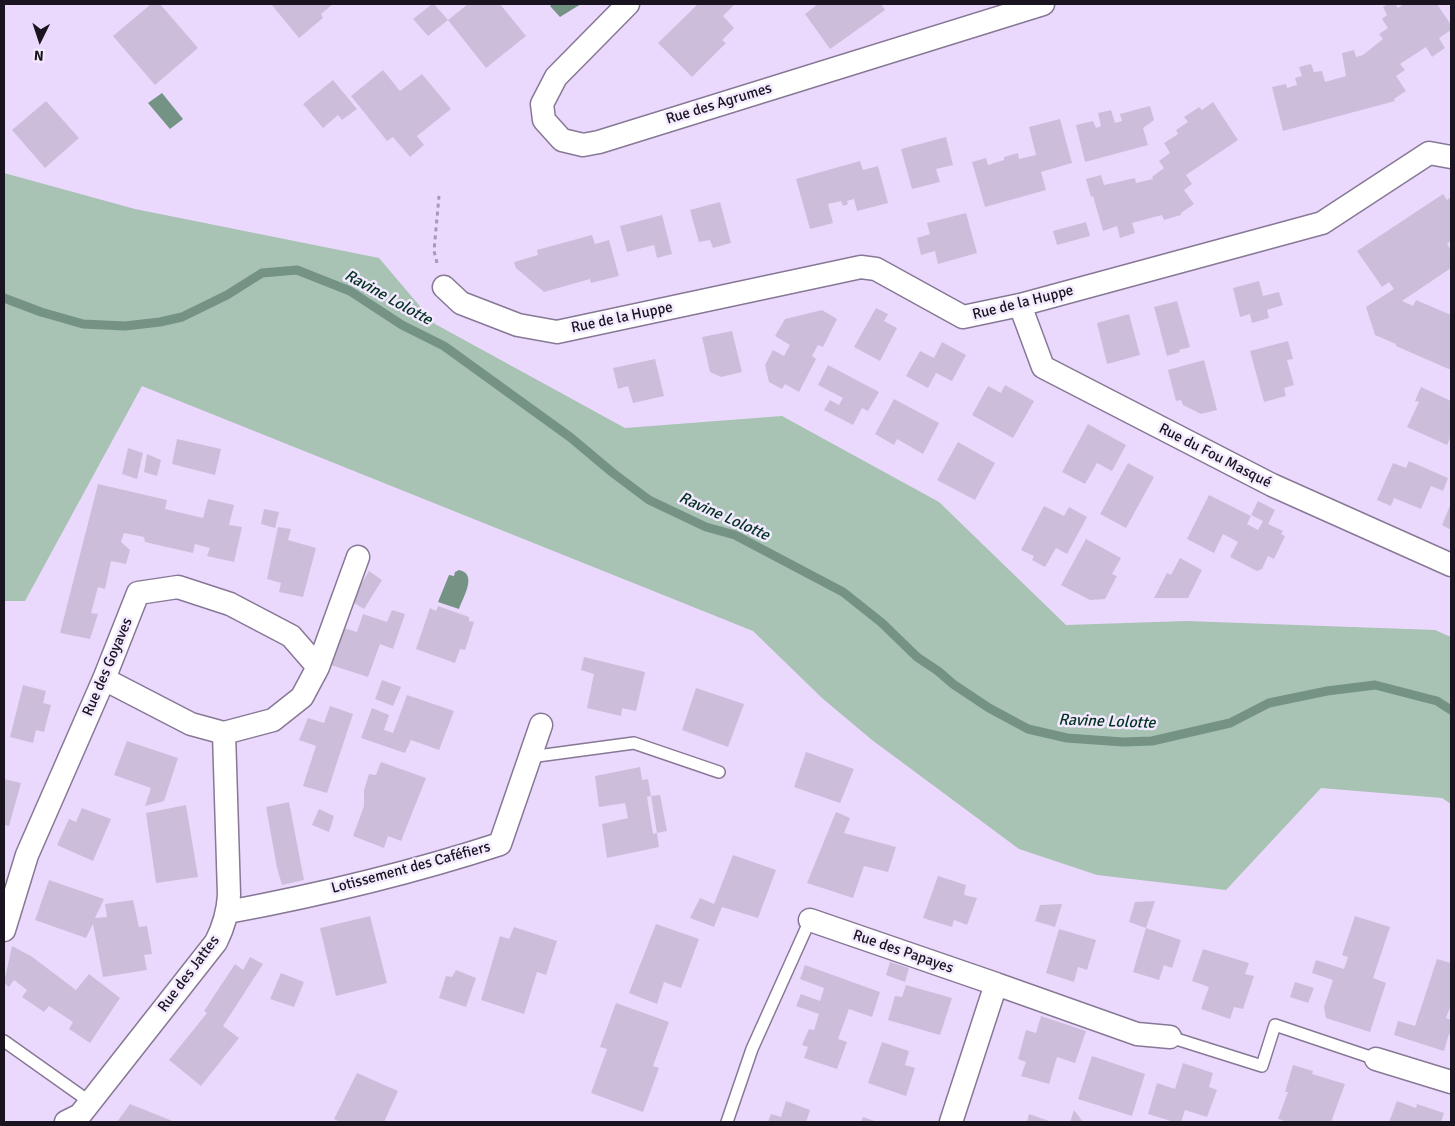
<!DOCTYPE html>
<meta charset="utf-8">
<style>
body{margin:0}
#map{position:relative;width:1455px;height:1126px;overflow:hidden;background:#ead9fc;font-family:Signika,sans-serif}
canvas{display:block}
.frame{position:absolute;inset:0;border:5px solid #19141f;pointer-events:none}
.north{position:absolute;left:15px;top:15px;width:50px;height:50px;-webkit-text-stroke:4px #f4eaff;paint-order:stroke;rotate:184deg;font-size:14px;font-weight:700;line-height:20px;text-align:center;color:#19141f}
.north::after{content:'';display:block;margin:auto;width:18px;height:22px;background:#19141f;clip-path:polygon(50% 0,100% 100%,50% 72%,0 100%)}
</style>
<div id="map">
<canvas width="1455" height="1126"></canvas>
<div class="frame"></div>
<div class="north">N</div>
</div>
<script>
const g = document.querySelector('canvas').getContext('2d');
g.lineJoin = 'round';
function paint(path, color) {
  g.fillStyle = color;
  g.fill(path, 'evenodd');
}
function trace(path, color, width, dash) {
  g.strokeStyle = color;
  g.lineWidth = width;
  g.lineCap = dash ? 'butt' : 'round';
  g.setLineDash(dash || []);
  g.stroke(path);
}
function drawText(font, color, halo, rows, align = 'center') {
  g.font = font + ' Signika,sans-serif';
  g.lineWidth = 5;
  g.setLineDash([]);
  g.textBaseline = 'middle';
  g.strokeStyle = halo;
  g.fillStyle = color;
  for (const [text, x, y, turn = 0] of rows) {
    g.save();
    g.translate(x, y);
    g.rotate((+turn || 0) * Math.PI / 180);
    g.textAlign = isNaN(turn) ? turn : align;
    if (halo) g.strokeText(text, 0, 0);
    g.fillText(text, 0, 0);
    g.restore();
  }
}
paint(new Path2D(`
 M4 173 135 209 379 258 435 324 625 428 782 416 939 502 1066 625 1186 621 1435 630 1451 637V804L1442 798 1321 788 1226 890 1097 875 1019 849 872 740 822 698 753 631 142 386 25 601H4Z`), '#a8c2b4');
paint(new Path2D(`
 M552 4H581L560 17 550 6Z
 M162 93 183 119 170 129 148 103Z
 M459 570C478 574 463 597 459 609L438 602 449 575 454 576 455 572Z`), '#749384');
trace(new Path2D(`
 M4 298 41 312 83 324 125 326 160 322 182 317 227 295 262 273 297 270 350 291 402 325 444 346 570 437 613 473 649 500 706 527 735 535 843 592 882 623 917 657 938 671 953 684 989 708 1028 729 1067 738 1123 742 1152 741 1230 723 1269 703 1327 691 1375 685 1437 701 1451 710`), '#749384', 9);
paint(new Path2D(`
 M151 4H160L198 48 155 85 113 36Z
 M271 4H333L321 14 323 18 299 38Z
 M432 4H434L448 20 428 36 413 19Z
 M468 4H500L526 36 486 68 448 20Z
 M698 4H735L723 16 734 28 722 40 726 43 692 77 658 43Z
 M818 4H881L885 10 830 49 805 14Z
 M1388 4H1395L1398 8 1404 4H1437L1451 25V30L1439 38 1445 48 1432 57 1426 47 1400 64 1405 70 1396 76 1406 91 1394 99 1395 101 1283 131 1272 87 1286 84 1287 88 1297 85 1295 78 1302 76 1299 67 1311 64 1314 72 1322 71 1325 82 1346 76 1342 53 1354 50 1356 57 1363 55 1383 39 1379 34 1388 28 1382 19 1387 15 1383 7Z
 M383 70 400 91 422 74 451 109 417 136 424 145 410 157 393 137 387 141 351 96Z
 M333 80 357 109 342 120 338 115 323 128 303 104Z
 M46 101 79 138 45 168 12 130Z
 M1213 102 1238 140 1186 175 1192 184 1184 190 1194 204 1181 213V215L1164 220 1162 215 1132 223 1135 233 1120 238 1117 226 1103 231 1093 196 1091 197 1086 179 1101 175 1104 185 1135 178 1136 183 1153 179 1152 177 1164 168 1159 161 1170 153 1164 143 1178 134 1176 130 1188 122 1184 117 1199 107 1202 110Z
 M1150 106 1154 120 1143 128 1148 145 1085 162 1076 125 1093 121 1096 128 1101 126 1098 113 1111 110 1115 123 1122 121 1120 114Z
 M1060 119 1072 163 1041 172 1046 190 985 207 972 162 986 158 988 165 1004 160V157L1018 153 1019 159 1036 155 1029 127Z
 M946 137 953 165 936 169 940 182 912 189 901 149Z
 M860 161 863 170 878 166 888 203 857 211 854 199 847 201 848 204 843 206 841 201 828 204 833 223 810 229 796 179Z
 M1443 194 1447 200 1451 197V241L1447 244 1451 250V268L1402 301 1413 306 1416 300 1451 315V370L1396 346V344L1375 335 1366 307 1394 289 1389 282 1382 287 1357 251Z
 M720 202 731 243 713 248 710 240 699 242 690 210Z
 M966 213 977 253 938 264 935 251 921 255 917 238 930 234 927 223Z
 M662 215 672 254 657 258 654 245 627 252 620 226Z
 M1086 222 1090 236 1057 245 1053 231Z
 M592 235 595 244 609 240 619 276 591 283 590 279 544 292 516 268 514 262 538 255 537 250Z
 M1259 281 1263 296 1279 292 1283 305 1267 310 1269 318 1252 323 1250 314 1240 317 1233 288Z
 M1177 301 1190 347 1179 350 1180 352 1167 356 1154 307Z
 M876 308 888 314 884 321 897 328 880 361 854 347Z
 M822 310 837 319 823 347 818 345 812 356 816 359 799 392 785 384 782 389 769 382 765 365 773 350 784 356 790 345 775 336 785 319Z
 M1129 314 1140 355 1107 364 1097 323Z
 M732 331 742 372 721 377 710 372 702 337Z
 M1288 341 1293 359 1287 360 1294 385 1284 388 1286 396 1264 402 1250 351Z
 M942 342 966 355 952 381 936 373 928 388 906 376 920 351 934 358Z
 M655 359 664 396 633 403 628 386 618 389 613 368Z
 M1204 360 1217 410 1201 414 1183 405 1181 400 1176 401 1168 370Z
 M828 365 879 392 868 411 862 408 853 425 824 410 830 400 839 405 843 398 818 385Z
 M1005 385 1034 401 1013 438 972 415 988 386 1001 393Z
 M1421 387 1451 401V436L1447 445 1407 427 1419 402 1415 401Z
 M894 399 939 423 923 454 897 439 894 445 875 434Z
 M1088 424 1126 445 1112 471 1097 463 1085 484 1062 472Z
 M177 439 221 449 215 475 172 464Z
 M958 442 995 463 975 500 937 480Z
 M128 448 143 453 137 479 122 474Z
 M147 454 161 460 157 476 144 472Z
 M1409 461 1448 478 1443 491 1431 486 1421 509 1394 498 1391 506 1377 500 1393 463 1406 468Z
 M1128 463 1154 477 1126 528 1100 514Z
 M98 484 167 500 165 509 203 518 208 499 234 505 229 525 242 527 234 562 207 556 210 548 195 544 193 553 145 542 144 537 124 533 121 542 130 550 126 564 111 561 105 589 98 587 91 613 98 614 90 639 60 633Z
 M1209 495 1251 516 1247 524 1258 530 1263 521 1251 515 1258 501 1275 510 1268 524 1283 531 1281 534 1285 536 1274 559 1268 556 1262 569 1257 571 1230 557 1238 542 1223 534 1214 553 1187 539Z
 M1451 503V530L1442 525Z
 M1044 506 1064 516 1069 507 1087 517 1067 554 1056 548 1045 567 1032 560 1034 556 1021 550Z
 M264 509 279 512 275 528 261 524Z
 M278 527 291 529 288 540 316 548 303 597 279 592 281 583 267 579Z
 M1086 539 1121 558 1112 574 1117 576 1105 599 1090 600 1061 585Z
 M1180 558 1202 570 1188 598H1154L1167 573 1171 575Z
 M369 571 382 580 364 609 351 601Z
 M438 606 469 617V621L474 622 465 650 460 649 455 663 416 649 430 608 436 611Z
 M392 610 405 614 393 649 380 644 368 677 331 665 344 628 357 632 363 614 387 622Z
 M584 657 645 672 636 711 622 708 621 716 587 708 594 674 581 670Z
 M382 680 401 687 393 706 375 699Z
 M23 685 46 691 43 703 51 705 44 732 36 730 33 743 10 737Z
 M696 688 744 704 728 747 682 730Z
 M407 695 454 711 439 750 411 740 405 753 361 738 372 708 389 715 384 730 393 733Z
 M330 706 353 714 327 793 303 786 316 746 299 740 308 718 324 723Z
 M127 741 178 758 164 801 145 806 151 788 114 775Z
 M806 752 854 769 840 803 794 787Z
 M381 762 426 778 401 841 388 836 384 848 353 836 364 806V790L369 774 376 775Z
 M640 767 642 780 648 779 651 796 660 795 667 831 657 833 651 796 647 797 653 834 657 833 659 847 607 858 602 824 628 818 625 803 599 807 595 776Z
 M4 779 21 783 9 826 4 825Z
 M289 802 304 880 282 885 277 868 266 807Z
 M186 805 198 877 156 883 146 813Z
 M82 808 111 819 93 861 57 845 69 819 76 822Z
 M319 809 334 816 329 832 312 825Z
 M836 812 850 818 844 833 896 847 888 872 864 866 853 898 807 883Z
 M733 855 776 870 758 918 722 907 714 927 690 918 700 898 714 904Z
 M938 876 966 885 964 895 977 898 967 925 954 920 952 927 923 918Z
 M49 880 104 899 95 918 107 917 105 904 133 900 139 927 147 926 152 954 144 955 147 970 103 977 93 924 86 938 35 920Z
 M1155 901 1146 928 1129 922 1135 902Z
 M1062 904 1055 927 1035 921 1040 905Z
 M370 916 387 983 336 996 320 928Z
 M1355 916 1390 927 1373 978 1386 983 1370 1032 1326 1018 1324 1007 1333 980 1312 973 1316 960 1344 969 1348 957 1342 955Z
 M656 924 699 939 681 988 664 982 657 1004 629 993Z
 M514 927 557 941 546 975 537 972 524 1014 481 1000 500 936 509 939Z
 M1146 928 1181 940 1172 968 1164 965 1159 980 1133 972Z
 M1059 929 1096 940 1087 970 1078 967 1074 982 1046 973Z
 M12 946 31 956 76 990 89 974 120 998 90 1043 69 1029 73 1022 49 1006 44 1012 22 997 27 990 14 980 9 987 4 983Z
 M1203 949 1249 963 1245 974 1254 976 1243 1009 1234 1007 1230 1019 1201 1009 1209 987 1192 981Z
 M250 957 263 964 223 1026 239 1038 201 1086 169 1060 207 1013 204 1011 235 964 243 970Z
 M1437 959 1451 963V1005L1446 1018 1451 1020V1035L1449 1034 1444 1051 1394 1035 1398 1021 1415 1026Z
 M890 962 909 968 905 982 886 975Z
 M805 965 880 992 872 1017 849 1009 838 1039 847 1042 837 1069 804 1058 808 1047 802 1045 809 1029 814 1030 819 1014 796 1006 801 994 820 1001 824 988 800 979Z
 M456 970 476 978 466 1007 439 998 446 976 452 977Z
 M281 973 304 982 294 1007 270 999Z
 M1295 982 1314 988 1308 1003 1290 997Z
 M906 985 952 998 940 1035 888 1020 895 996 902 997Z
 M616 1003 669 1022 653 1066 659 1068 643 1112 591 1093 607 1049 600 1047Z
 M1041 1016 1086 1031 1075 1063 1057 1057 1049 1084 1021 1076 1026 1062 1018 1059 1026 1030 1036 1033Z
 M882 1042 909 1051 905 1065 915 1068 906 1096 868 1083Z
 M1092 1056 1145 1074 1132 1116 1078 1099Z
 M1183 1063 1213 1073 1209 1087 1217 1090 1207 1117 1185 1110 1181 1122H1174L1148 1114 1157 1083 1175 1089Z
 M1293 1065 1313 1071 1312 1074 1345 1084 1331 1122H1288L1278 1119 1288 1092H1285Z
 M357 1073 398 1091 384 1122H340L334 1119Z
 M786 1101 810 1110 806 1122H768L771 1114 781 1117Z
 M1397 1101 1416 1108 1417 1104 1444 1113 1441 1122H1389Z
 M130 1104 175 1122H117Z
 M1074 1110 1083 1122H1070Z
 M1029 1114 1052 1122H1027Z
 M863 1117 877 1122H861Z`), '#ccbedb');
const lane = new Path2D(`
 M530 757 634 743 719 772
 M1170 1037 1262 1066 1275 1025 1376 1059
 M4 1041 90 1102
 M727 1122 752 1049 810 920`);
const street = new Path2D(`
 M628 4 556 77 542 104 544 120 562 140 583 145 599 142 1043 4
 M444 287 461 303 518 325 557 332 861 267 876 269 963 317 1020 305 1322 223 1429 153 1451 157
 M1020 305 1043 367 1272 485 1451 565
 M104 679 191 724 224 733 273 720 302 697 318 667 358 557
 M228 912C319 895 411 873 500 844L541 725
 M810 920 996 984 951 1122
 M4 930 27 855 104 679 138 593 178 587 230 604 291 636 318 667
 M996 984 1137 1034 1170 1037
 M1376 1059 1451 1082
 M66 1122 80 1115 216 942C224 926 228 913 229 895L224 733`);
trace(lane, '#877896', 14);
trace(street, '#877896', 25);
trace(new Path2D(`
 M437 263 434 251 439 196`), '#a699b4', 3, [4, 4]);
trace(lane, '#fff', 11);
trace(street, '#fff', 22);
drawText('15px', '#19141f', '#f4eaff', [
 ["Rue des Agrumes",719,104,-17],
 ["Rue de la Huppe",1023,303,-14],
 ["Rue de la Huppe",622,318,-12],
 ["Rue du Fou Masqué",1215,456,27],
 ["Rue des Goyaves",108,667,-67],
 ["Lotissement des Caféfiers",411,868,-15],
 ["Rue des Papayes",903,952,19],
 ["Rue des Jattes",189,974,-53]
]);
drawText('italic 16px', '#043221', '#f4eaff', [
 ["Ravine Lolotte",388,298,29],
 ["Ravine Lolotte",724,517,24],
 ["Ravine Lolotte",1107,722,2]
]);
</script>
